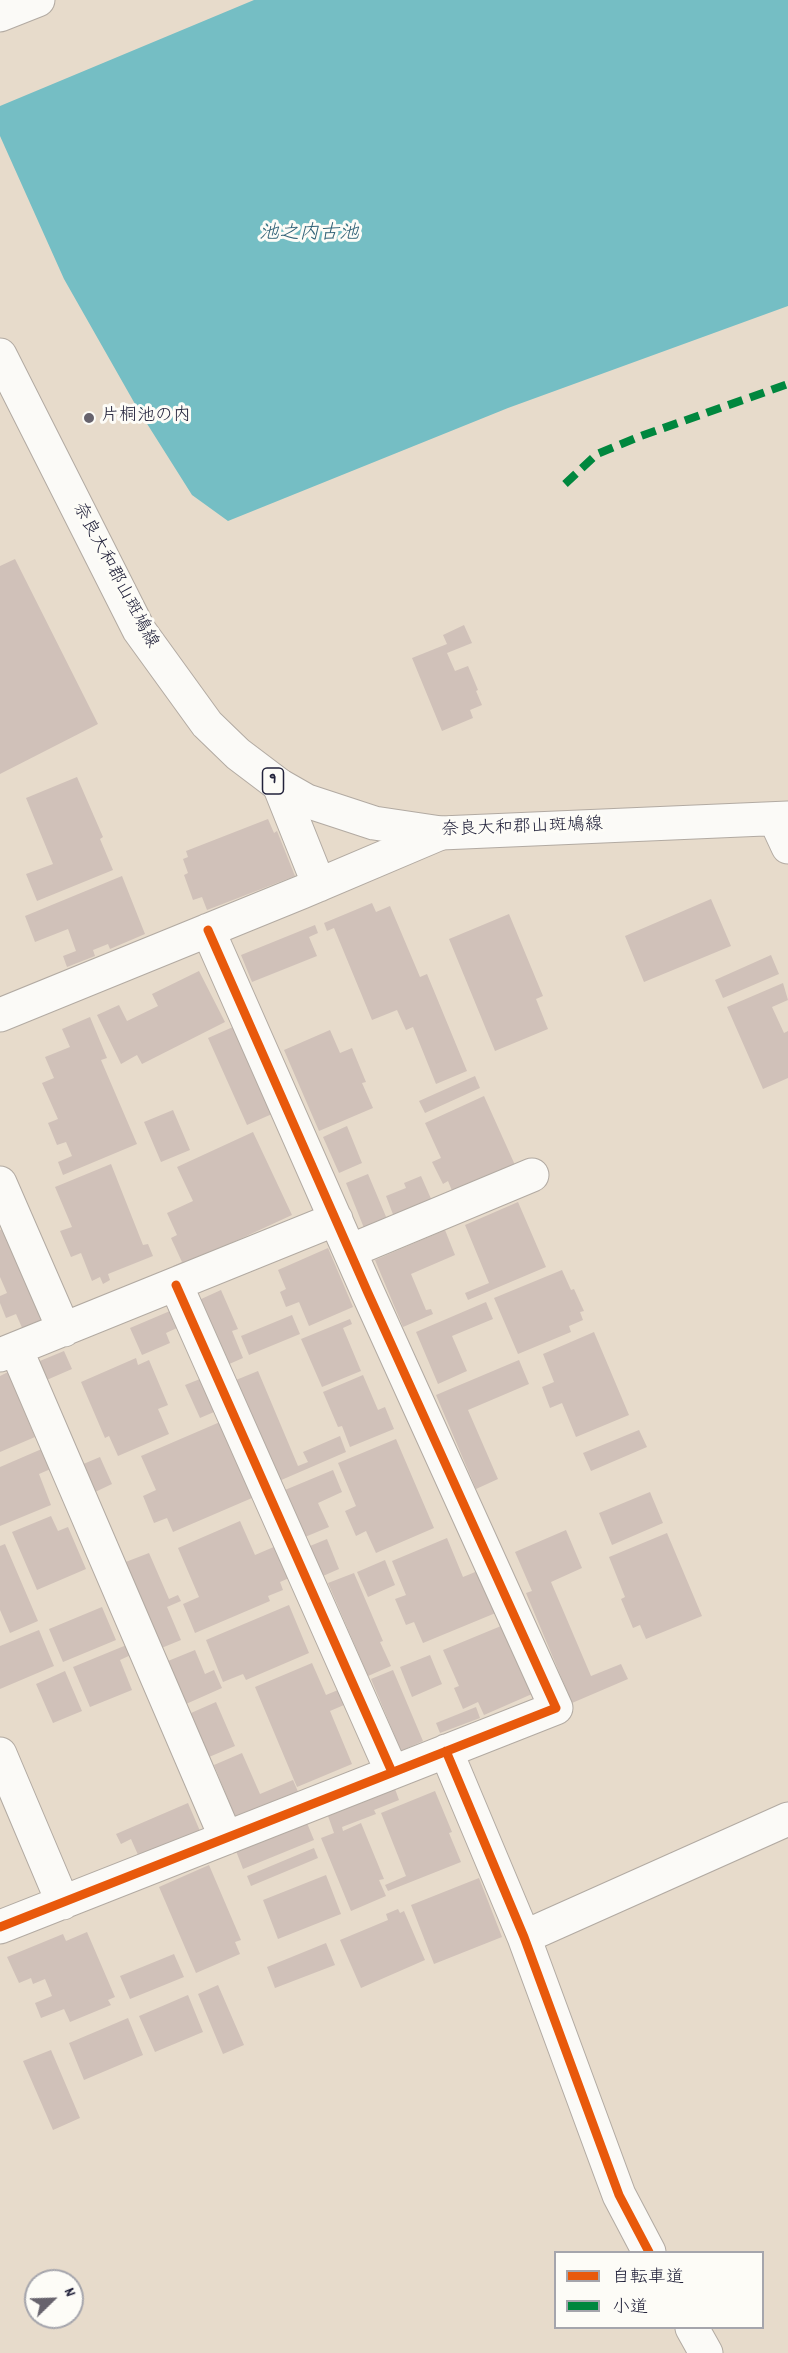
<!DOCTYPE html>
<meta charset="utf-8">
<style>
body{margin:0}
#map{position:relative;width:788px;height:2353px;overflow:hidden;background:#e7dbcb;font-family:Dekko,"Klee One",sans-serif}
canvas{display:block}
.legend{position:absolute;left:554px;top:2251px;width:210px;height:78px;box-sizing:border-box;background:#fdfcf7;border:2px solid #a5a5ac;margin:0;padding:8px 10px;list-style:none;font-size:18px;color:#22223b}
.legend li{display:flex;align-items:center;gap:12px;height:30px}
.legend b{width:30px;border:2px solid #a5a5ac}
.north{position:absolute;left:24px;top:2269px;width:60px;height:60px;box-sizing:border-box;background:#fdfcf7;border:2px solid #a5a5ac;border-radius:50%;rotate:67deg;font-size:16px;font-weight:700;line-height:24px;text-align:center;color:#22223b}
.north::after{content:'';display:block;margin:auto;width:21px;height:27px;background:#67636d;clip-path:polygon(50% 0,100% 100%,50% 72%,0 100%)}
</style>
<div id="map">
<canvas width="788" height="2353"></canvas>
<ul class="legend">
<li><b style="height:8px;background:#e8590c"></b>自転車道</li>
<li><b style="height:8px;background:#00873e"></b>小道</li>
</ul>
<div class="north">N</div>
</div>
<script>
const g = document.querySelector('canvas').getContext('2d');
g.lineJoin = 'round';
function paint(path, color) {
  g.fillStyle = color;
  g.fill(path, 'evenodd');
}
function trace(path, color, width, dash) {
  g.strokeStyle = color;
  g.lineWidth = width;
  g.lineCap = dash ? 'butt' : 'round';
  g.setLineDash(dash || []);
  g.stroke(path);
}
function drawText(font, color, halo, rows, align = 'center') {
  g.font = font + ' Dekko,"Klee One",sans-serif';
  g.lineWidth = 6;
  g.setLineDash([]);
  g.textBaseline = 'middle';
  g.strokeStyle = halo;
  g.fillStyle = color;
  for (const [text, x, y, turn = 0] of rows) {
    g.save();
    g.translate(x, y);
    g.rotate((+turn || 0) * Math.PI / 180);
    g.textAlign = isNaN(turn) ? turn : align;
    if (halo) g.strokeText(text, 0, 0);
    g.fillText(text, 0, 0);
    g.restore();
  }
}
paint(new Path2D(`
 M254 0H788V306L508 408 228 521 192 495 139 411 64 279 0 136V106Z`), '#75bec4');
paint(new Path2D(`
 M15 559 98 724 0 774V566Z
 M464 625 472 643 447 653 455 671 468 666 478 690 476 691 482 705 470 710 473 718 442 731 412 658 447 644 443 635Z
 M77 777 103 837 100 839 113 870 37 901 26 874 53 864 26 798Z
 M268 819 274 833 277 831 295 876 207 910 202 897 193 900 184 875 188 873 183 859 188 857 186 851Z
 M122 876 145 934 110 949 108 944 93 950 95 956 67 967 63 956 76 951 68 929 35 942 25 916Z
 M711 899 731 946 644 982 625 936Z
 M372 903 376 912 390 906 420 977 427 974 467 1071 436 1084 413 1027 406 1030 397 1010 372 1020 334 928 327 931 324 923Z
 M509 914 543 996 536 999 548 1029 495 1051 449 939Z
 M315 925 318 933 309 937 317 956 252 982 241 955Z
 M771 955 779 974 723 998 715 980Z
 M199 971 225 1022 142 1064 137 1055 121 1064 97 1015 119 1005 127 1021 158 1006 152 994Z
 M783 983 788 1000 772 1007 784 1033 788 1031V1078L763 1089 727 1007Z
 M90 1017 107 1058 101 1060 137 1144 63 1175 58 1162 72 1156 66 1142 57 1145 48 1123 58 1119 42 1083 54 1078 45 1057 70 1047 62 1029Z
 M233 1027 272 1114 247 1125 208 1038Z
 M330 1030 340 1053 352 1048 366 1082 362 1083 373 1108 319 1131 284 1050Z
 M475 1076 480 1088 425 1113 419 1101Z
 M484 1096 515 1165 453 1193 448 1181 443 1184 432 1162 441 1158 425 1123Z
 M173 1110 190 1150 161 1162 144 1122Z
 M347 1126 362 1163 339 1173 323 1137Z
 M253 1132 292 1215 175 1269 173 1266 182 1262 171 1238 177 1235 167 1213 193 1201 177 1167Z
 M111 1164 143 1245 148 1244 153 1256 108 1274 110 1280 103 1284 100 1277 92 1281 81 1253 71 1257 60 1231 72 1227 55 1187Z
 M368 1174 387 1219 364 1228 346 1183Z
 M421 1176 432 1201 394 1217 386 1196 406 1188 404 1183Z
 M518 1202 546 1267 468 1300 465 1293 489 1283 465 1225Z
 M11 1226 52 1318 23 1330 16 1314 6 1318 0 1303V1296L7 1293 0 1277V1230Z
 M445 1230 455 1255 411 1274 426 1310 431 1309 433 1314 403 1327 375 1260Z
 M328 1248 353 1307 309 1326 299 1302 286 1307 280 1292 286 1289 278 1270Z
 M562 1270 571 1290 574 1289 584 1311 580 1312 583 1320 569 1326 571 1332 518 1354 494 1298Z
 M221 1290 238 1329 232 1331 243 1358 227 1365 199 1300Z
 M486 1302 493 1319 452 1336 467 1371 438 1384 416 1332Z
 M170 1311 177 1328 166 1333 170 1343 142 1355 130 1328Z
 M292 1315 300 1334 249 1355 241 1336Z
 M350 1319 352 1324 343 1328 361 1371 322 1387 301 1339Z
 M594 1332 629 1415 576 1437 562 1403 550 1408 542 1387 554 1382 543 1354Z
 M64 1351 72 1369 42 1382 35 1363Z
 M136 1358 138 1365 149 1360 168 1405 158 1409 169 1434 118 1456 109 1436 105 1438 81 1382Z
 M519 1360 529 1384 468 1410 498 1479 476 1489 436 1395Z
 M258 1371 298 1466 308 1462 303 1452 340 1436 346 1452 279 1481 236 1380Z
 M8 1372 35 1437 0 1452V1376Z
 M363 1375 378 1410 385 1407 394 1429 350 1447 342 1426 338 1427 323 1392Z
 M200 1379 214 1412 200 1418 185 1385Z
 M220 1422 252 1498 173 1532 167 1518 154 1523 143 1496 156 1490 141 1456Z
 M639 1430 647 1447 591 1471 583 1453Z
 M396 1439 434 1528 376 1553 366 1531 356 1536 345 1511 356 1506 338 1463Z
 M44 1448 53 1468 39 1474 51 1505 0 1526V1467Z
 M100 1457 112 1484 93 1493 81 1465Z
 M333 1470 342 1492 318 1503 329 1527 305 1537 285 1490Z
 M650 1492 663 1523 612 1545 599 1513Z
 M51 1516 58 1531 68 1527 86 1569 37 1590 12 1532Z
 M240 1521 255 1555 276 1546 289 1578 280 1582 283 1590 268 1596 270 1601 195 1633 183 1604 199 1597 178 1548Z
 M566 1530 582 1568 551 1582 591 1676 621 1664 628 1679 572 1703 526 1593 532 1591 515 1552Z
 M667 1533 702 1616 646 1639 640 1625 633 1628 621 1599 625 1597 609 1557Z
 M447 1538 463 1577 480 1570 498 1612 423 1643 414 1622 406 1625 395 1599 406 1595 392 1561Z
 M327 1539 339 1569 323 1576 310 1546Z
 M5 1544 38 1621 10 1633 0 1610V1546Z
 M149 1553 169 1599 178 1595 181 1601 167 1607 181 1640 159 1649 123 1563Z
 M385 1560 395 1585 368 1597 357 1572Z
 M354 1573 383 1641 380 1642 391 1666 368 1676 328 1583Z
 M289 1605 309 1653 246 1680 243 1674 223 1682 206 1640Z
 M102 1607 116 1640 63 1662 49 1629Z
 M501 1626 532 1694 484 1715 478 1702 463 1709 454 1688 459 1686 443 1650Z
 M39 1630 54 1666 0 1689V1646Z
 M129 1644 133 1654 120 1660 132 1690 90 1707 73 1667Z
 M195 1650 205 1674 214 1670 222 1688 186 1704 168 1661Z
 M430 1655 442 1684 412 1697 400 1667Z
 M312 1663 326 1695 338 1690 344 1705 330 1711 352 1764 297 1787 255 1687Z
 M393 1670 423 1741 401 1751 371 1679Z
 M65 1671 82 1711 53 1723 36 1684Z
 M216 1702 235 1746 209 1757 191 1713Z
 M476 1707 480 1718 440 1733 436 1723Z
 M242 1753 260 1794 293 1780 299 1794 236 1819 214 1765Z
 M395 1789 399 1800 374 1810 376 1814 342 1827 343 1831 361 1823 384 1879 379 1880 386 1896 351 1911 321 1838 334 1833 328 1816Z
 M435 1791 452 1832 449 1833 461 1862 388 1891 385 1885 406 1876 381 1813Z
 M188 1803 200 1831 139 1857 131 1839 121 1844 116 1834Z
 M307 1823 314 1840 243 1869 236 1851Z
 M314 1848 318 1858 251 1886 247 1876Z
 M209 1865 241 1940 235 1942 240 1954 196 1973 159 1887Z
 M326 1875 341 1914 278 1939 263 1900Z
 M479 1878 502 1937 434 1964 411 1905Z
 M398 1909 400 1913 404 1911 425 1960 361 1988 340 1940 388 1920 386 1914Z
 M87 1932 115 1997 108 2000 111 2005 70 2022 64 2009 41 2018 35 2003 52 1996 45 1979 33 1984 31 1978 19 1983 7 1957 63 1934 66 1941Z
 M326 1943 335 1965 275 1988 267 1967Z
 M174 1954 184 1977 130 1999 120 1976Z
 M218 1985 244 2045 223 2054 198 1994Z
 M188 1995 203 2032 155 2052 139 2016Z
 M128 2018 143 2055 84 2080 69 2043Z
 M51 2050 80 2118 53 2130 23 2061Z`), '#d0c1b9');
const minor = new Path2D(`
 M279 785 319 885
 M0 1015 302 892 441 833
 M0 1183 64 1330
 M350 1251 532 1175
 M176 1285 392 1772
 M16 1349 226 1838
 M0 1355 336 1219
 M446 1751 524 1937 619 2195 649 2252
 M0 1754 63 1903
 M0 1927 556 1708 368 1293 208 930
 M524 1937 788 1819
 M692 2328 706 2353`);
const major = new Path2D(`
 M0 15 38 0
 M0 355 139 630 207 724 238 754 279 785 307 801 374 823 441 833 788 818
 M775 819 788 847`);
trace(minor, '#b2aaa2', 35);
trace(major, '#b2aaa2', 35);
trace(minor, '#fbfaf7', 33);
trace(major, '#fbfaf7', 33);
trace(new Path2D(`
 M565 484 597 454 641 436 788 384`), '#00873e', 8, [15, 8]);
trace(new Path2D(`
 M176 1285 392 1772
 M446 1751 524 1937 619 2195 649 2252
 M0 1927 556 1708 368 1293 208 930`), '#e8590c', 9);
for (const [x, y, r, color] of [
 [89,418,6,"#67636d"]
]) {
  const dot = new Path2D();
  dot.arc(x, y, r, 0, 2 * Math.PI);
  g.fillStyle = color;
  g.fill(dot);
  trace(dot, '#fdfcf7', 2);
}
for (const [x, y, w] of [
 [273,781,21]
]) {
  const box = new Path2D();
  box.roundRect(x - w / 2, y - 13, w, 26, 4.5);
  g.fillStyle = '#fdfcf7';
  g.fill(box);
  trace(box, '#22223b', 1.5);
}
drawText('bold 16px', '#22223b', null, [
 ["9",273,781]
]);
drawText('18px', '#22223b', '#fdfcf7', [
 ["片桐池の内",101,418]
], 'left');
drawText('18px', '#22223b', '#fdfcf7', [
 ["奈良大和郡山斑鳩線",114,576,62],
 ["奈良大和郡山斑鳩線",522,829,-2]
]);
drawText('italic 20px', '#316277', '#fdfcf7', [
 ["池之内古池",309,235]
]);
</script>
